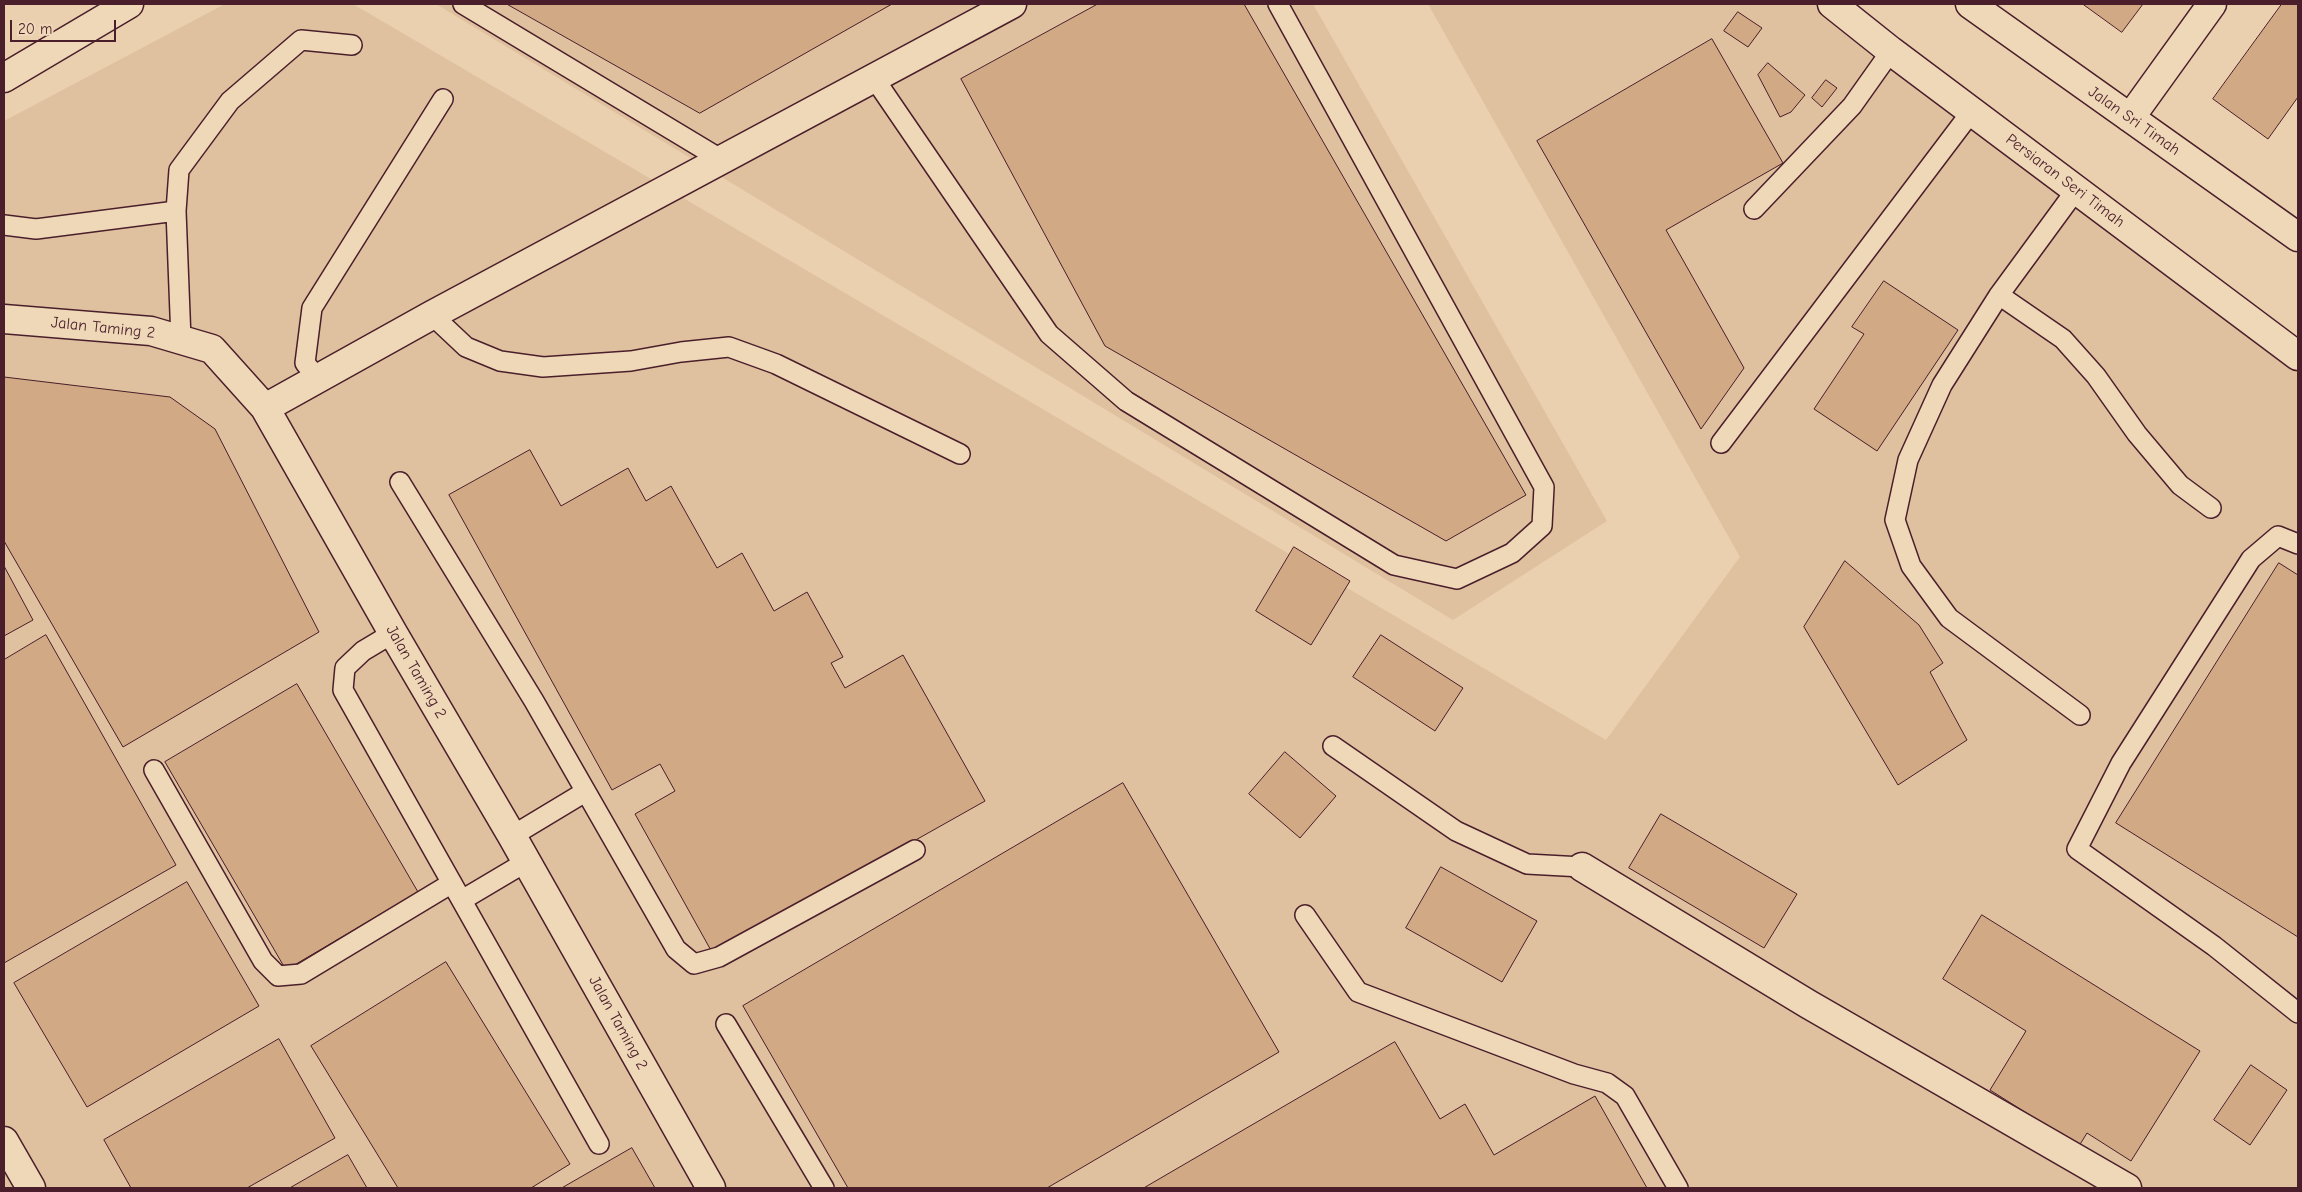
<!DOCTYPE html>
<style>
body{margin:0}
#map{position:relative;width:2302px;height:1192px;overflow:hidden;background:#ead0ae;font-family:"Comic Neue",sans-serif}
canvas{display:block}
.frame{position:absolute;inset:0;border:5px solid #4a1f2b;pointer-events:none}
.scale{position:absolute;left:10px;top:20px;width:106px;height:22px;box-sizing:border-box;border:2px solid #4a1f2b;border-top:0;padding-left:6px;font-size:15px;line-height:18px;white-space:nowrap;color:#4a1f2b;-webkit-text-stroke:4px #efd8b8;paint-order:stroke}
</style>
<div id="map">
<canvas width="2302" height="1192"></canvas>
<div class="frame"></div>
<div class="scale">20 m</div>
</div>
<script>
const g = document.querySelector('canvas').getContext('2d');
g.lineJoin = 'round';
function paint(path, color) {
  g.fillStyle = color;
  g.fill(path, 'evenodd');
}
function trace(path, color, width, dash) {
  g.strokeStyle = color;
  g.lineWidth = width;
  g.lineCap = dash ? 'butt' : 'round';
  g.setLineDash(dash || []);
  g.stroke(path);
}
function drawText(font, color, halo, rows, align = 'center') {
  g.font = font + ' "Comic Neue",sans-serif';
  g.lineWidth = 4.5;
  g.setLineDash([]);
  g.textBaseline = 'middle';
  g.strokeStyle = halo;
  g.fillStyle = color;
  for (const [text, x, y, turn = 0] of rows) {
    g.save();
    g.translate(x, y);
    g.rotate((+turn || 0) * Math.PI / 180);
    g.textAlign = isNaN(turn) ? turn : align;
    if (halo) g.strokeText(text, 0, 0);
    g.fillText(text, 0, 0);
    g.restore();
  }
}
paint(new Path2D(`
 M225 4H353L1606 740 1740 557 1428 4H1844L2298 361V1188H4V121Z
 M436 4H1313L1607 521 1453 620Z`), '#dfc19f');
const building = new Path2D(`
 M507 4H892L700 113Z
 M1098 4H1244L1526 495 1446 541 1105 346 961 79Z
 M2083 4H2143L2122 32Z
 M2282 4H2298V97L2268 139 2213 99Z
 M1738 12 1762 28 1748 47 1724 31Z
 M1712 39 1783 163 1666 230 1744 368 1701 429 1537 141Z
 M1768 63 1805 95 1791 112 1780 117 1758 75Z
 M1826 80 1837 88 1822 107 1812 98Z
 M1884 281 1958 330 1877 451 1814 409 1864 334 1852 327Z
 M4 377 170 397 215 429 319 632 123 747 4 541Z
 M530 450 561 506 628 468 646 501 671 486 717 568 742 553 774 611 807 592 843 657 831 663 845 688 903 655 985 801 713 954 635 814 675 791 660 764 612 790 449 495Z
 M1294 547 1350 581 1311 645 1256 611Z
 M1845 561 1919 625 1943 663 1930 672 1967 740 1898 785 1804 627Z
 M2279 563 2298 575V937L2116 823Z
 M4 566 33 620 4 636Z
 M46 635 176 865 4 963V660Z
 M1381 635 1463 688 1435 731 1353 677Z
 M297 684 418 892 286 970 165 762Z
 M1285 752 1336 796 1300 838 1249 794Z
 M1123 783 1279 1052 1047 1188H848L743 1006Z
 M1661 814 1797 894 1764 948 1629 868Z
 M1441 867 1537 921 1502 982 1406 928Z
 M187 882 259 1006 87 1107 14 983Z
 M1982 915 2200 1051 2131 1161 2087 1133 2079 1146 1990 1090 2026 1031 1943 979Z
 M446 962 570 1164 531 1188H398L311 1046Z
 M279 1039 335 1138 247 1188H131L104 1140Z
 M1395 1042 1440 1119 1465 1104 1494 1155 1595 1096 1647 1188H1144Z
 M2251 1065 2287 1090 2250 1145 2214 1120Z
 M632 1148 655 1188H562Z
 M348 1155 367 1188H290Z`);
paint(building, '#d1a984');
trace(building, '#4a1f2b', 1);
const service = new Path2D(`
 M463 4 722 160
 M874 78 1049 334 1126 401 1394 565 1457 579 1512 553 1542 526 1544 487 1278 4
 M2076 190 1999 295 1942 385 1908 460 1895 520 1911 566 1949 618 2080 715
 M1754 209 1852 106 1891 51
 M4 225 36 229 176 211
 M1999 295 2063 339 2096 376 2137 434 2180 485 2211 508
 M432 315 466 347 500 361 543 367 631 361 681 352 729 347 776 364 960 454
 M181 340 176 211 179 170 230 101 301 40 352 45
 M318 379 305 363 312 308 443 99
 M1721 443 1972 111
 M400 482 534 701 676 949 694 964 719 957 915 850
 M2298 544 2278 536 2251 559 2121 763 2077 849 2214 946 2298 1013
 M393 633 363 651 345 668 343 690 599 1144
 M1333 746 1456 831 1527 864 1582 867
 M154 770 263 961 278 976 301 974 452 883
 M512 836 585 792
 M462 900 526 862
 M1305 915 1358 992 1574 1074 1607 1083 1625 1096 1678 1188
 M726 1024 824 1188`);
const minor = new Path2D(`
 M1832 4 1891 51 2298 356
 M1970 4 2298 237
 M4 78 129 4
 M2130 118 2212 4
 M4 319 151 331 212 349 265 408 393 633 512 836 711 1188
 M265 408 432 315 1012 4
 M1582 867 1808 1004 2127 1188
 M4 1141 31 1188`);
trace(service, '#4a1f2b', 22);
trace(minor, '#4a1f2b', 31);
trace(service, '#efd8b8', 19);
trace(minor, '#efd8b8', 28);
drawText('16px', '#4a1f2b', '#efd8b8', [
 ["Jalan Sri Timah",2134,121,35],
 ["Persiaran Seri Timah",2065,181,37],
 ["Jalan Taming 2",103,328,6],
 ["Jalan Taming 2",416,672,60],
 ["Jalan Taming 2",618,1023,61]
]);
</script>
